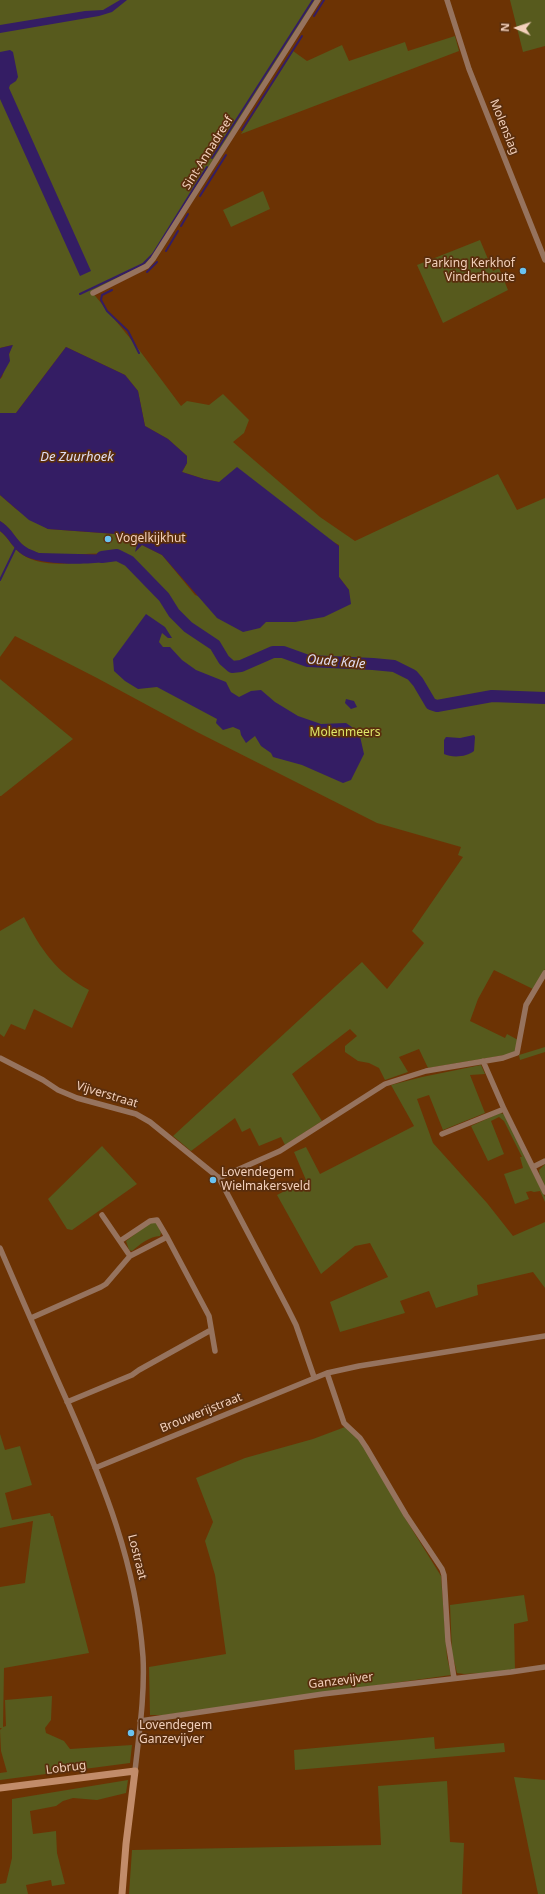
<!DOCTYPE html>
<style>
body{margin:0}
#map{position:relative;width:545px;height:1894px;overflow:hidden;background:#6c3304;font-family:"Noto Sans",sans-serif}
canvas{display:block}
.north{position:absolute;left:497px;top:8px;width:40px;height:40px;-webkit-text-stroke:3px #5a2e0d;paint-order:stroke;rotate:273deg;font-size:11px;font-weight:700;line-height:16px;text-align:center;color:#f3d0bb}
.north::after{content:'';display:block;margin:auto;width:14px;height:18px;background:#f3d0bb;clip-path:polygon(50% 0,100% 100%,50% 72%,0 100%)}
</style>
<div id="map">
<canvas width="545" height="1894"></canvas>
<div class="north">N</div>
</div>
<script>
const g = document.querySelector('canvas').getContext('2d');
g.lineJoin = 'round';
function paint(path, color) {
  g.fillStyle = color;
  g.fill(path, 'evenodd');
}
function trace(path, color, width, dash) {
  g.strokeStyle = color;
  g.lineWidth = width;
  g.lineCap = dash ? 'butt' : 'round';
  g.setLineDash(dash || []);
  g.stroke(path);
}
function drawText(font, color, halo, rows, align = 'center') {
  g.font = font + ' "Noto Sans",sans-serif';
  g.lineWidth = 3.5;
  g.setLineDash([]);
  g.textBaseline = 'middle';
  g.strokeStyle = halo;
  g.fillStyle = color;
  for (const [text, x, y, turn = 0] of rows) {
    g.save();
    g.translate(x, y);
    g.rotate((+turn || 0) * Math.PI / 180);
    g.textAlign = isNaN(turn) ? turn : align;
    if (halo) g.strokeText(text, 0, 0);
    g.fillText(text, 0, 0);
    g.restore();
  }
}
paint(new Path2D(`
 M0 0H316L154 255 146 265 92 292 134 343 181 406 187 401 209 405 223 394 249 420 244 433 233 442 320 517 355 541 498 474 517 510 545 498V969L533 989 494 970 478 999 470 1021 505 1038 507 1034 518 1040 515 1052 511 1054 428 1068 419 1049 399 1057 408 1072 385 1080 379 1068 369 1063 358 1061 345 1052V1046L357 1036 350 1029 292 1074 322 1121 285 1145 281 1137 259 1146 250 1128 242 1132 235 1118 191 1151 173 1136 362 962 387 989 424 943 412 931 463 857 458 855 461 847 377 823 197 732 97 678 15 636 0 657V531C9 538 13 549 23 555 47 571 90 561 116 555 88 549 55 563 28 549 16 542 13 529 0 521V495L16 509 48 529 129 535 138 541 136 551 142 545 162 555 195 595 266 622H295L349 590 339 577V545L219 482 204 479 182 472 187 463V456L168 439 145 426 138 391 125 375 66 347 16 413H0V379L2 377 12 345 0 348ZM308 658 374 660 396 663 407 668 419 677 431 698 437 703 425 704C421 697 419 687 415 681 401 663 331 666 308 665Z
 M510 0H545V46L523 52Z
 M455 36 459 51 241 134 293 51 307 61 342 45 349 61 405 42 408 51Z
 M263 191 270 209 231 227 223 210Z
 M480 240 493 271 499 268 508 290 443 323 417 265Z
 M0 679 73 739 1 796H0Z
 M24 917C41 950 57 973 89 990L72 1028 34 1009 25 1030 11 1024 4 1037 0 1034V931Z
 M545 1047V1052L520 1060 519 1055Z
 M481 1065 485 1074 470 1075 485 1113 443 1130 429 1095 417 1099 433 1143 487 1203 513 1236 545 1222V1288L533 1272 477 1285 478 1295 436 1308 429 1291 400 1301 405 1313 340 1332 330 1302 388 1277 370 1243 355 1246 321 1274 277 1195 306 1180 294 1152 306 1147 320 1174 414 1126 391 1085 422 1077Z
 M500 1113 504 1114 545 1197V1202L540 1191 534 1192 531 1191 526 1192 529 1199 515 1204 504 1174 523 1168 520 1157H522L504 1121 499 1117 491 1121 504 1154 488 1161 471 1126Z
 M102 1146 137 1184 72 1230 67 1229 48 1199Z
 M545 1164V1186L540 1177 539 1170Z
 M151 1222H156L161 1233 160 1236C150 1236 139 1245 132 1251L129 1250 126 1241Z
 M345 1427 361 1442 405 1518 441 1576 447 1657 451 1675 164 1715H150L149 1667 226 1654 215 1575 205 1541 213 1522 196 1478 245 1458 313 1439Z
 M0 1434 5 1450 20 1446 32 1485 5 1493 12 1520 50 1513 51 1516H53L89 1653 4 1668 3 1727 6 1726 5 1700 52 1696 51 1720 45 1728 46 1733 64 1741 70 1749 132 1745 130 1763 0 1780V1773L7 1772 1 1751 0 1730 2 1728H0V1587L25 1583 33 1521 0 1528Z
 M524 1595 528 1621 514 1624 515 1671 464 1674 457 1673 452 1653 450 1605Z
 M434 1737 435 1749 504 1743 505 1752 295 1770 294 1750Z
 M514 1777 545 1780V1894H538Z
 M128 1780 126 1793 97 1800 73 1798 63 1801 56 1806 30 1811 33 1834 56 1831 57 1853 65 1884 52 1886 51 1880 26 1885 28 1894H0V1884L6 1883 12 1858V1799Z
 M447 1781 450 1842 464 1843 462 1894H129L132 1850 381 1845 378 1786Z`), '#575a1d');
paint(new Path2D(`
 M120 0H127L112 12 99 16 0 33V25L85 11 103 10Z
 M10 50 13 52 18 77 16 81 10 85 9 88 91 271 80 276 0 99V52Z
 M13 345 9 354 10 361 0 379V348Z
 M66 347 125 375 138 391 145 426 168 439 187 456V463L182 472 204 479 219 482 237 467 339 546V577L349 590 351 604 324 617 295 622H266L260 628 243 632 217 618 162 555 142 545 135 552 138 541 130 535 48 529 29 520 0 495V413H16Z
 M0 521C10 527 13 534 20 542 25 548 32 550 39 553L117 555C113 557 108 561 103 562 85 565 39 565 23 555 13 549 9 538 0 531Z
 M146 614 165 627 172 638H168L162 633 159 642 163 647H170L182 660 196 670 226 682 231 692 239 697 251 691 261 690 275 702 298 716 321 724 346 723 359 732 364 754 351 780 343 783 302 765 273 757 271 753 261 746 255 736 246 743 241 735 240 730 233 727 223 730 216 723 217 719 157 687 138 689 125 681 114 671 113 659Z
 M346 699 354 701 357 707 351 709 345 703Z
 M474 735 475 737 474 751C467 757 452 758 444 754V740L446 737 460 738Z`), '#341d64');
trace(new Path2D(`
 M314 16 324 0
 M242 130 302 36
 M212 158 313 0
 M200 196 226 155
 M181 226 188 214
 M166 251 178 231
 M147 272 157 262
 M112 290 102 295 101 300 107 311 128 331 139 353
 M80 294 143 264 153 254 207 167
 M0 580 16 547`), '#341d64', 2);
trace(new Path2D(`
 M102 557 117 555 129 561 164 597 174 613 188 627 215 645 224 660 232 667 241 666 273 652H283L308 661 373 664 394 666 412 675 418 682 431 704 437 706 492 696 545 698`), '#341d64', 12);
trace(new Path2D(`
 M447 0 469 69 545 260
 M93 293 147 266 153 259 318 0
 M0 1058 43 1080 58 1090 77 1098 136 1114 150 1122 219 1178 287 1307 296 1325 314 1377
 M483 1061 504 1109 545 1192
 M442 1134 504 1109
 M533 1167 545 1161
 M219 1178 280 1151 385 1084 426 1071 503 1058 517 1053 526 1005 545 973
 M102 1215 130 1256
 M120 1241 150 1221 157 1220 167 1237
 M0 1248C22 1299 44 1350 67 1401 104 1485 136 1563 143 1657 145 1694 139 1734 135 1771
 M31 1318 101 1287 106 1284 130 1256 167 1237 209 1316 215 1351
 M327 1373 344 1423 360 1438 366 1447 406 1515 442 1569 444 1575 448 1641 454 1678
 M67 1402 132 1375 139 1370 211 1330
 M95 1468 327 1373 359 1366 545 1336
 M140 1721 323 1694 511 1672 545 1667`), '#96735e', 5.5);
trace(new Path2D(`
 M0 1788 135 1771 126 1844 122 1894`), '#c28c6a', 7);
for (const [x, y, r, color] of [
 [523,271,4,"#6ac3f1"],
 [108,539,4,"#6ac3f1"],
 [213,1180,4,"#6ac3f1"],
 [131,1733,4,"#6ac3f1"]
]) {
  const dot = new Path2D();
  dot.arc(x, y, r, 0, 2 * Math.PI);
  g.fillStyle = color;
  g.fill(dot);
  trace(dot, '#5a2e0d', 1.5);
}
drawText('12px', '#f3d0bb', '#5a2e0d', [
 ["Molenslag",504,127,68],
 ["Sint-Annadreef",208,153,-58],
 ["Vijverstraat",107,1095,17],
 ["Brouwerijstraat",201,1413,-22],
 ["Lostraat",137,1557,76],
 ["Ganzevijver",341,1681,-7],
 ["Lobrug",66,1768,-7]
]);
drawText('12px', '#f3d0bb', '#5a2e0d', [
 ["Parking Kerkhof",515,264,"right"],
 ["Vinderhoute",515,278,"right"],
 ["Vogelkijkhut",116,539],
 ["Lovendegem",221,1173],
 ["Wielmakersveld",221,1187],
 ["Lovendegem",139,1726],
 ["Ganzevijver",139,1740]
], 'left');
drawText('12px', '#dfe86a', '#5a2e0d', [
 ["Molenmeers",345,733]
]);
drawText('italic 13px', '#e1ddf3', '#5a2e0d', [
 ["De Zuurhoek",77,457],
 ["Oude Kale",336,662,5]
]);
</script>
